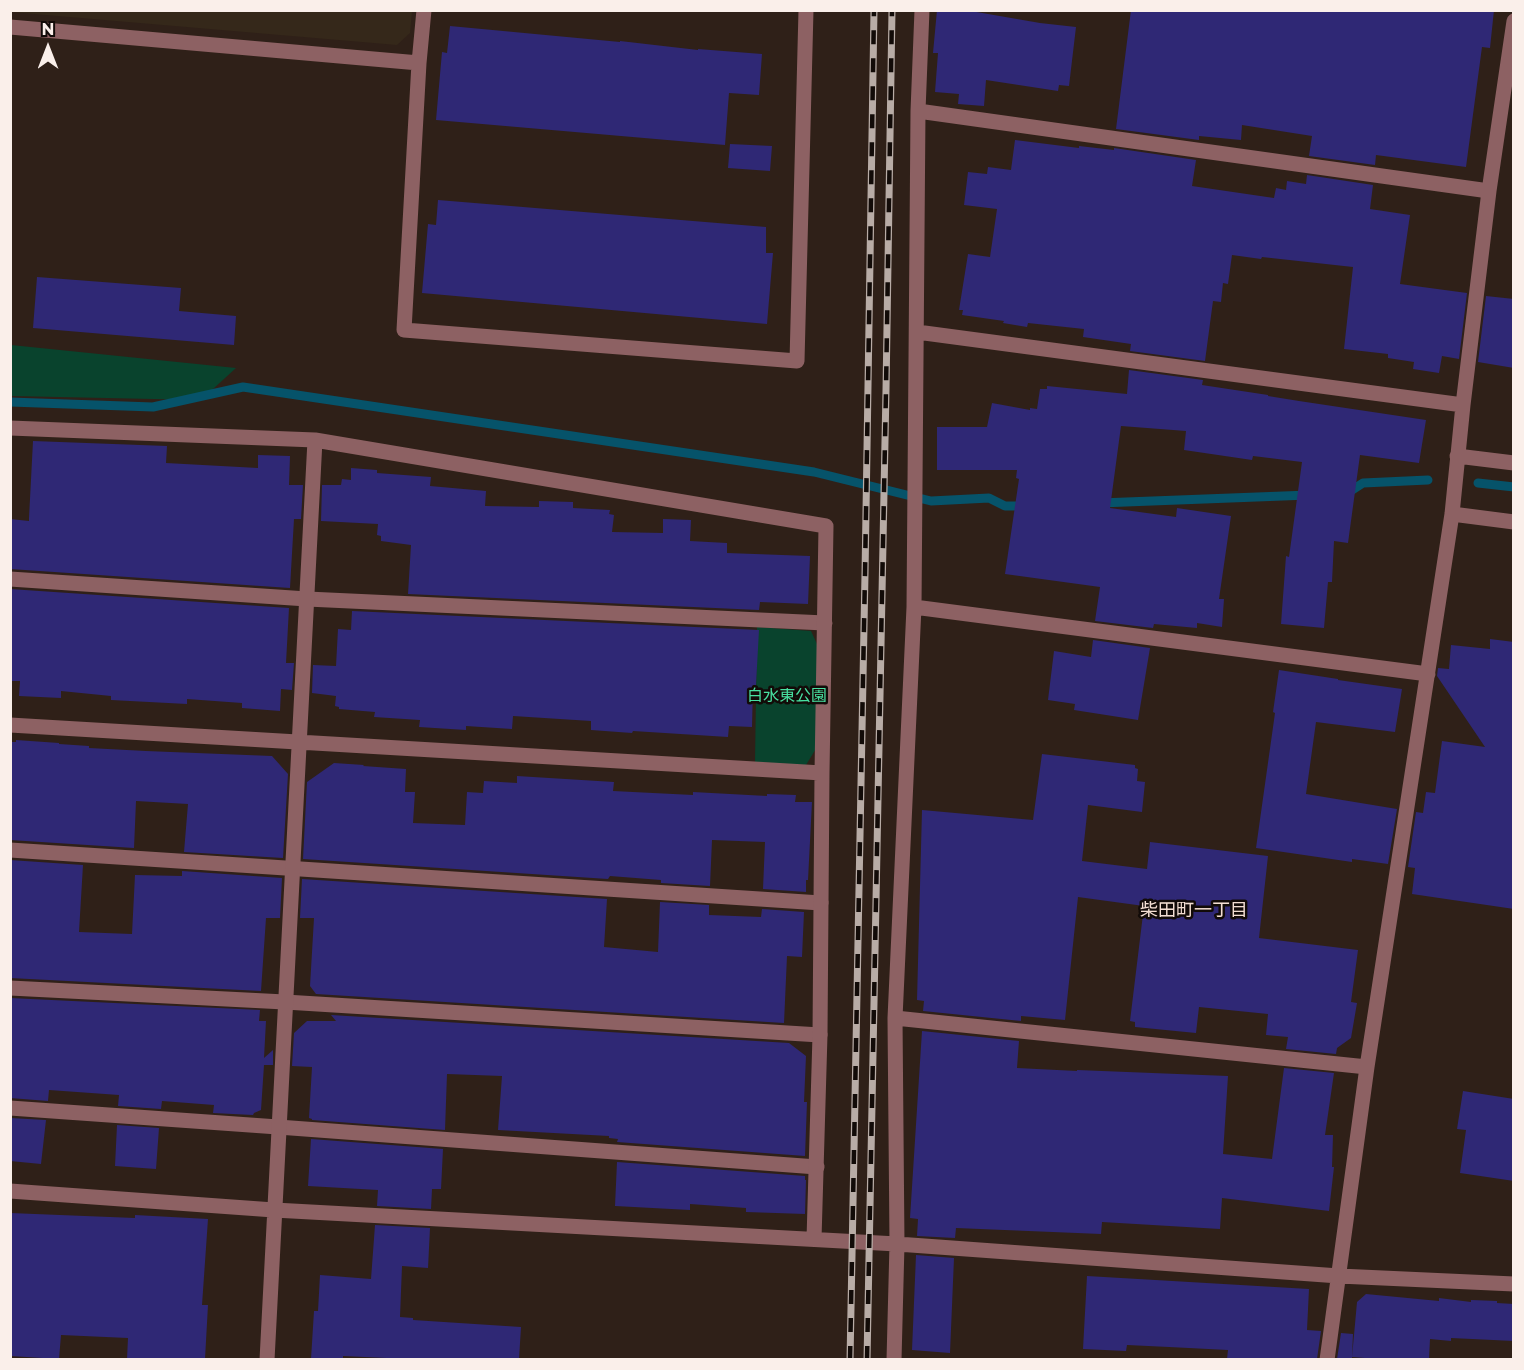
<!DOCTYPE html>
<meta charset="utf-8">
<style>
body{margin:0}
#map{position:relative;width:1524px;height:1370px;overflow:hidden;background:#2f2018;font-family:Montserrat,sans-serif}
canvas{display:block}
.frame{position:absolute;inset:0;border:12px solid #faefea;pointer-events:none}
.north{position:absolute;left:18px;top:18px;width:60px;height:60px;-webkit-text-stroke:4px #120b08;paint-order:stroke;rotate:0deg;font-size:16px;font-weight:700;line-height:24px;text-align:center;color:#faefea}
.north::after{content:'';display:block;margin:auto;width:21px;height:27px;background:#faefea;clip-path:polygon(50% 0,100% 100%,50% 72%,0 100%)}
</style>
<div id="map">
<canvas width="1524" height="1370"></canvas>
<div class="frame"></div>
<div class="north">N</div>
</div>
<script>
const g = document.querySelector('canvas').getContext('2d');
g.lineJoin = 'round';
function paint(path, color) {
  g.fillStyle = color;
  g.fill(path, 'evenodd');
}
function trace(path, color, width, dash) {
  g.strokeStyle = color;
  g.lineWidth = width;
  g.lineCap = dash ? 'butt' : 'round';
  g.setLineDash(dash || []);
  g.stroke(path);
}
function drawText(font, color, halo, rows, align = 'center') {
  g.font = font + ' Montserrat,"Noto Sans JP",sans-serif';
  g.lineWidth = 5;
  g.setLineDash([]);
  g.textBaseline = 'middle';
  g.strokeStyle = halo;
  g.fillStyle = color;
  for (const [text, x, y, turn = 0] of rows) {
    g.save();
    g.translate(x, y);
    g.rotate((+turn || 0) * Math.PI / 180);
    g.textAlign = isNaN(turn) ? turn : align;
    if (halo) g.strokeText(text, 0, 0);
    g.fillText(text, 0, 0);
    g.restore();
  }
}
paint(new Path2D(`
 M10 11 11 10 412 11 410 33 397 45 11 12Z`), '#35281a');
paint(new Path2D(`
 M11 345 236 368 201 400 11 396Z
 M757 627 811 631 817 644V747L806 765 755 762Z`), '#09432d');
trace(new Path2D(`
 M10 402 153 407 243 387 814 472 931 501 989 498 1005 506H1027
 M1478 483 1514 487
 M1346 494 1363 483 1428 480
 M1100 503 1309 495`), '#06536a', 9);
paint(new Path2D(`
 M937 10H965L1040 23 1076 27 1069 86 1059 85 1058 91 986 80 984 106 958 104 959 94 935 92 938 53H933Z
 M1131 10H1494L1490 48 1482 47 1466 167 1376 155 1375 165 1309 156 1312 136 1242 125 1241 140 1199 136V140L1116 129Z
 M450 26 620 42V41L698 50V49L762 54 759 95 729 93 725 145 436 120 442 52 447 53Z
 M1015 140 1079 148V146L1114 150V148L1196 160 1192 186 1274 198 1276 188 1286 190 1287 181 1306 184 1307 175 1373 185 1370 209 1410 215 1400 284 1467 293 1459 359 1442 356 1439 373 1413 369 1414 362 1388 358V354L1344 349 1353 267 1262 257 1261 259 1232 255 1228 284 1223 283 1221 302 1213 301 1205 361 1130 351 1131 344 1083 337 1084 329 1028 323 1027 327 1003 323 1004 321 962 315 963 310H959L968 254 990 257 997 209 964 205 968 172 987 174 988 167 1011 170Z
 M730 144 772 146 770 171 728 168Z
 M438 200 766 227V253H773L767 324 422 293 428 224 436 225Z
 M37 277 181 288 179 311 236 316 234 345 33 328Z
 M1486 296 1514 299V368L1478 362Z
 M1129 370 1203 380 1202 385 1268 395V396L1299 401 1426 420 1419 463 1360 455 1348 543 1334 541 1332 582H1328L1324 628 1281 624 1286 556 1289 557 1302 462 1253 456 1252 460 1184 450 1186 431 1121 426 1110 508 1176 517 1177 508 1231 516 1219 599H1224L1222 627 1197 623V628L1154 624 1153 628 1095 621 1100 587 1005 574 1019 479 1016 478 1017 470H937V427H987L992 403 1030 410V408L1037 409 1040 389H1047V386L1127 394Z
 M33 441 167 446 166 463 258 468V455L290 456 289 485H303L301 519H294L290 588 10 569V519L29 521V518Z
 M351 468 377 470V473L431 477 430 486 486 491 485 506 539 507V501L573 502V508L610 510 609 514 614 515 612 532 663 533V519L691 520 690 541 727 543V553L810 556 808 604 760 602 759 610 408 594 411 545 381 541V536L377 535 378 524 321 521 322 485H341L342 479 351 480Z
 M10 589 289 608 286 663H294L292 690 281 689 280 711 242 708V703L187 699V704L111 700V696L61 691V698L19 696 20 681H10Z
 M352 611 759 630 756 685H753L752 727 729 726 728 737 633 731 632 733 591 730V721L513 716 512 729 466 726V730L419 727 420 720 374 717 375 712 339 709V707L335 706 336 696 312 693 313 665 336 666 338 629 351 630Z
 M1490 639 1514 642V909L1412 894 1415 868 1408 867 1416 812 1423 813 1426 792 1435 793 1442 741 1485 747 1437 676 1438 668 1449 669 1451 645 1490 649Z
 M1093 640 1150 648 1138 720 1074 710 1075 704 1048 700 1054 651 1091 657Z
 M1279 670 1338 679V680L1402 689 1395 732 1316 722 1306 794 1397 809 1388 864 1352 859V862L1256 848 1275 713 1273 712Z
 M16 740 59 743V744L89 746V748L146 751 272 756 288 774 283 858 184 852 188 804 136 801 134 848 10 840V742H16Z
 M1042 754 1135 765V768L1138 769 1137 781 1145 782 1142 812 1088 805 1082 861 1147 869 1150 842 1268 856 1259 938 1358 950 1351 1002 1357 1003 1351 1038 1337 1048 1336 1054 1286 1049 1288 1037 1266 1035 1268 1014 1199 1007 1196 1033 1135 1027V1022L1130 1021 1144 906 1078 897 1065 1020 1021 1016V1021L923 1011 924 1001 917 1000 922 810 1033 820Z
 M334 763 364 765 363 766 406 769 405 792H415L413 823 465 825 467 792 483 793 484 781 517 783V776L614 782 613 791 693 795V792L767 796V794L796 795 795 802H812L808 880H806V892L763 889 765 842 712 840 710 886 661 883V880L610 876 608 879 303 859 307 782Z
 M10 860 83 865 79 932 132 934 135 875 182 876V871L282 878 280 918H266L261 991 10 978Z
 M302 879 607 899 604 947 658 952 660 902 709 905V915L761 917 762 909 804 912 802 957 787 956 784 1023 316 994 310 986 314 918H300Z
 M10 998 260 1010 259 1021H266L264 1058 273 1050V1065H264L261 1110 254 1113 253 1115 213 1113 214 1105 162 1101 161 1109 118 1106 119 1095 49 1090 48 1101 10 1098Z
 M331 1015 789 1043 806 1056 804 1102H807L805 1156 617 1142 618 1139 609 1138V1136L498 1130 502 1076 447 1074 445 1130 312 1120V1119L309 1118 312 1067 292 1066 294 1033 307 1021H336Z
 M922 1031 1019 1041 1017 1068 1077 1071V1070L1228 1076 1223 1154 1272 1159 1284 1068 1334 1073 1325 1135H1333L1332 1167H1334L1329 1211 1222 1198 1220 1229 1102 1222 1101 1234 956 1228 955 1238 917 1236 918 1219 910 1218Z
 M1463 1091 1514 1099V1181L1460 1173 1466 1130 1457 1129Z
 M10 1118 46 1120 41 1164 10 1161Z
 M117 1125 159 1128 156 1169 115 1166Z
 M311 1139 443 1149 441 1189H432L431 1209 377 1206 378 1190 308 1186Z
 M617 1162 805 1176V1180H806L805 1214 746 1212V1208L690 1204V1210L615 1206Z
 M10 1213 135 1218V1215L208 1219 202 1305H208L205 1359H127L128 1338 61 1335 59 1359 10 1356Z
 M375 1225 430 1228 428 1268 402 1266 400 1317 413 1318V1320L521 1327 519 1359H408L343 1356V1359H311L314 1311H318L320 1275 371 1279Z
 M916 1255 954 1258 950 1353 912 1350Z
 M1087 1276 1309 1289 1307 1330 1321 1331 1317 1359H1227L1228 1350 1169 1347 1127 1345 1126 1351 1083 1349Z
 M1366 1294 1439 1301V1298L1471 1302V1300L1497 1301V1303L1514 1304V1341L1451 1338V1341L1430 1339 1429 1359H1377L1352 1357V1359H1337L1341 1333 1353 1334 1352 1357 1357 1302Z`), '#2f2875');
trace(new Path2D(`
 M424 10 419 63 404 330 797 361 806 10
 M10 27 419 63
 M10 579 307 599 825 623
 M10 850 821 903
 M10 988 285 1002 820 1035
 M10 1108 278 1127 817 1167`), '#8d6163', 15);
trace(new Path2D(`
 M918 111 1489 191
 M917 332 1463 405
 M10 428 315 440 826 526 822 773 820 1035 814 1239
 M1457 456 1514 463
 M1452 514 1514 522
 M914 607 1428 674
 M10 725 822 773
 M895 1018 1367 1067
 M10 1191 274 1210 897 1244 1339 1276 1514 1284
 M267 1360 315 440
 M894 1360 897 1244 895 1018 914 607 918 111 922 10
 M1327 1360 1367 1067 1452 514 1463 405 1489 191 1514 21`), '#8d6163', 15);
const rail = new Path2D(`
 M850 1360 865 574 874 10
 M867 1360 886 390 892 10`);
trace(rail, '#b8aca6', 7);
trace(rail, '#120b08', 4.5, [14]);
drawText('16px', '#48e0a1', '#120b08', [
 ["白水東公園",787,696]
]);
drawText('18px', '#f3ded3', '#120b08', [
 ["柴田町一丁目",1194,911]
]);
</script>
